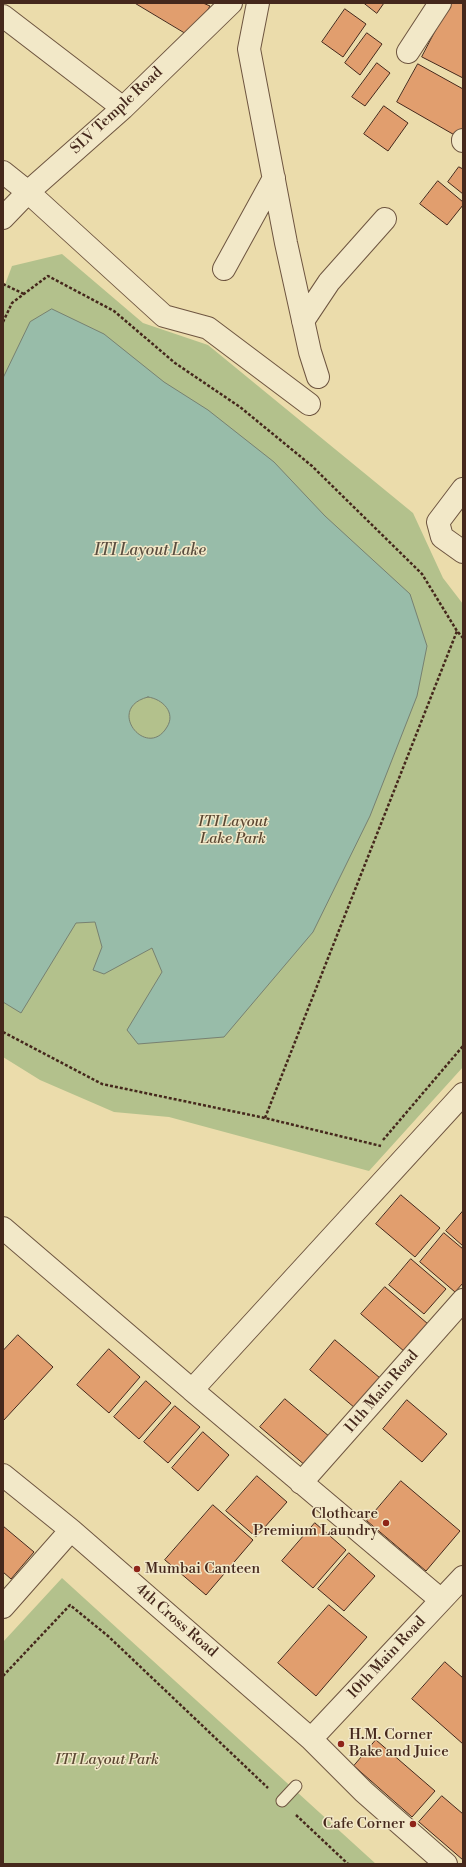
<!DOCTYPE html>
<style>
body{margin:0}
#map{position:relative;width:466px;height:1867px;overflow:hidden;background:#ebdcab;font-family:"Libre Bodoni",serif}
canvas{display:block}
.frame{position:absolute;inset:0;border:4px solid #45281c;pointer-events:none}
</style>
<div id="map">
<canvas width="466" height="1867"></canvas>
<div class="frame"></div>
</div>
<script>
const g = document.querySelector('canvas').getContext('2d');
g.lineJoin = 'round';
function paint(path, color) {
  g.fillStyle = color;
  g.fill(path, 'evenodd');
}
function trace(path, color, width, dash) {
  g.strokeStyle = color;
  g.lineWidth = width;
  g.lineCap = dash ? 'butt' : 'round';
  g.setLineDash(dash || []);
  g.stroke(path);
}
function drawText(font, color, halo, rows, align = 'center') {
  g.font = font + ' "Libre Bodoni",serif';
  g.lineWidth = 3;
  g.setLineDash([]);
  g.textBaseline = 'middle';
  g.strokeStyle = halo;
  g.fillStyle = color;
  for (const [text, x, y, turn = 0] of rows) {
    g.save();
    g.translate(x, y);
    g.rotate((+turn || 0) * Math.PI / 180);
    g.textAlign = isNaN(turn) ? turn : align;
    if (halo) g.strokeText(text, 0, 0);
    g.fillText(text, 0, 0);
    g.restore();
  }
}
paint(new Path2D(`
 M62 254 143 323 208 345 413 513 443 578 463 604V1067L369 1171 169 1117 114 1112 40 1080 3 1057V290L12 266Z
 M62 1578 376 1864H3V1642Z`), '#b3c18c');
const water = new Path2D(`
 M52 309 104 334 164 382 208 410 274 462 325 516 410 594 427 646 417 696 370 816 313 932 224 1037 138 1044 127 1030 162 972 152 948 104 974 93 970 102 947 95 922 76 923 21 1013 3 1002V378L30 322ZM148 697C163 699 176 713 167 727 147 761 104 708 148 697Z`);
paint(water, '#98bca9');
trace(water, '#778171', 1);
const building = new Path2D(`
 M135 3H203L210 6 192 37Z
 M364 3H384L377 13Z
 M450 3H463V78L422 57Z
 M345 9 366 24 343 57 322 42Z
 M367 33 382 44 360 75 345 63Z
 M377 63 390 73 365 106 352 97Z
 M418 64 463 89V128L458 137 397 102Z
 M384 106 408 123 388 151 364 134Z
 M459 167 463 169V194L448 182Z
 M438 181 463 202V205L447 225 420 204Z
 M401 1195 440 1228 415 1257 376 1224Z
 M463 1211V1246L446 1231Z
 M444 1233 463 1249V1283L455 1292 420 1262Z
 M411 1259 446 1289 424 1314 389 1285Z
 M385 1287 428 1324 405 1352 361 1314Z
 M18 1335 53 1367 3 1421V1351Z
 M335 1340 380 1378 355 1408 310 1370Z
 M109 1349 140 1377 109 1413 77 1385Z
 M146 1381 171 1403 139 1439 114 1417Z
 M285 1399 330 1437 306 1466 260 1427Z
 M407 1400 447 1434 422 1462 383 1429Z
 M175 1406 200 1427 168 1463 144 1442Z
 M203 1432 229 1455 198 1491 172 1468Z
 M257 1476 287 1502 256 1537 226 1511Z
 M401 1481 460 1531 426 1571 367 1521Z
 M213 1505 253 1540 206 1595 165 1560Z
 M315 1523 346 1550 313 1588 282 1561Z
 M3 1526 34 1552 11 1579 3 1572Z
 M349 1553 375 1576 344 1611 318 1589Z
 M329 1605 367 1637 316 1696 278 1663Z
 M445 1662 463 1678V1744L412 1699Z
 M376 1740 435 1791 412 1817 354 1766Z
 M442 1796 463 1814V1860L419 1822Z`);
paint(building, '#e19e6e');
trace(building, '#45281c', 1);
const service = new Path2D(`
 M282 1801 296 1786`);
const minor = new Path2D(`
 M258 3 249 49 286 243 310 352 318 377
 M3 16 123 108
 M408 52 440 3
 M463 141V140
 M3 172 28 192 164 316 208 328 309 404
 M3 218 28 192 123 108 231 3
 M224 269 274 178
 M303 321 329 282 385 219
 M463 489 438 522 442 537 463 552
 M3 1228 192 1390
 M3 1475 71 1530 311 1739 364 1792 446 1864
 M301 1483 463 1300
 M441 1600 192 1390 463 1094
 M3 1607 71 1530
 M311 1739 463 1577`);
trace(service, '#6e5540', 13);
trace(minor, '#6e5540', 24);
trace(new Path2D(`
 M3 284 24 294
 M3 322 12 303 48 276 114 311 175 363 240 407 312 466 422 574 457 631 463 638
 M3 1032 102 1084 265 1118 381 1146
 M265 1118 457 631
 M383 1140 463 1046
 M3 1676 70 1605 108 1636 268 1788
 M296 1815 348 1864`), '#45281c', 2.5, [3, 2]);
trace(service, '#f2e8c8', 11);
trace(minor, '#f2e8c8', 22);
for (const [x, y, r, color] of [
 [386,1523,4,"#8f2418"],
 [137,1569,4,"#8f2418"],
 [341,1744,4,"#8f2418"],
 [413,1824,4,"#8f2418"]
]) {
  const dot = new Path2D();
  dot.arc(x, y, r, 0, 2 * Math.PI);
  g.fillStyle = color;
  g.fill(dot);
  trace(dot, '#f2e8c8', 1.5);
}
drawText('15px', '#45281c', '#f2e8c8', [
 ["SLV Temple Road",117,111,-43],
 ["11th Main Road",382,1392,-49],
 ["4th Cross Road",176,1621,41],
 ["10th Main Road",387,1658,-47]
]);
drawText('italic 15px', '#5b4732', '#f2e8c8', [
 ["ITI Layout",233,822],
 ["Lake Park",233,839],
 ["ITI Layout Park",107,1760]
]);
drawText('15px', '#45281c', '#f2e8c8', [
 ["Clothcare",378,1514],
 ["Premium Laundry",378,1531],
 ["Mumbai Canteen",145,1569,"left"],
 ["H.M. Corner",349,1735,"left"],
 ["Bake and Juice",349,1752,"left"],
 ["Cafe Corner",405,1824]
], 'right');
drawText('italic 16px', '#5a4d3f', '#f2e8c8', [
 ["ITI Layout Lake",150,551]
]);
</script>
